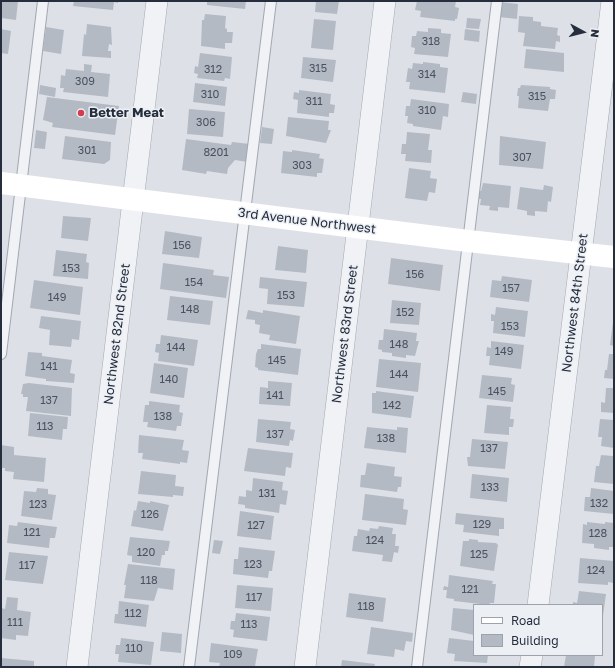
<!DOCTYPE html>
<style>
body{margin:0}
#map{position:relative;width:615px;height:668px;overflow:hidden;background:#dde1e7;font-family:"Golos Text",sans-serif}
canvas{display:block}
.frame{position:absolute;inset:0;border:2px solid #262e3e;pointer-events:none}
.legend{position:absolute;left:473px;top:604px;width:130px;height:52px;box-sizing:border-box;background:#ecf0f5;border:1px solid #9da2ac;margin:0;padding:5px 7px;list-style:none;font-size:12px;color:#262e3e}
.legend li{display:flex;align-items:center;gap:8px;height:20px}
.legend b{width:20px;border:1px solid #9da2ac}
.north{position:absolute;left:563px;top:12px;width:40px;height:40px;-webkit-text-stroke:3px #ecf0f5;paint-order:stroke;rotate:97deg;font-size:11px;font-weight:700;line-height:16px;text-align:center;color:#262e3e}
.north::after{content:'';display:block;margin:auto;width:14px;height:18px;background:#262e3e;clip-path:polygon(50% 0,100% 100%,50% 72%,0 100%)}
</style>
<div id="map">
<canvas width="615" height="668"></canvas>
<div class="frame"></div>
<ul class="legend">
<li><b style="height:5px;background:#fff"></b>Road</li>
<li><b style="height:11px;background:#b4bac4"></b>Building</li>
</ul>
<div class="north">N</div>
</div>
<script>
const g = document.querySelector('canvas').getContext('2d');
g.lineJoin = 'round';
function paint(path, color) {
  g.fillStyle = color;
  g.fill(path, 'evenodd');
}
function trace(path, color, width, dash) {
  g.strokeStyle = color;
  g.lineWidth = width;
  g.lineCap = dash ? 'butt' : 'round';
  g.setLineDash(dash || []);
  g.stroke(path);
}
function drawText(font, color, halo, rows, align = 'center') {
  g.font = font + ' "Golos Text",sans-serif';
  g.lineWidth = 3;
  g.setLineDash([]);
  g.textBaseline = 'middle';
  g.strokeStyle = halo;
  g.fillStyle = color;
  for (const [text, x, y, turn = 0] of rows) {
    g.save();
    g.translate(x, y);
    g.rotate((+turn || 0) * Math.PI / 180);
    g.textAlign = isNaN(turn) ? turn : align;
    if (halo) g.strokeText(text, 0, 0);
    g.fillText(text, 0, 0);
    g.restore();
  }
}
paint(new Path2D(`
 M1 1H18L16 20 1 18Z
 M74 1H118V3L114 2 113 10 73 6Z
 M207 1H246L245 9 207 5Z
 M316 1H339L337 14 315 12Z
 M417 1H456L455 7 459 8 457 19H455V21L420 17 421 11 415 10Z
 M500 2 518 4 517 19 499 17Z
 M205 14 226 16 225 28 227 29V32H233L232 43H225V49L201 46 202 20H204Z
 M519 16 533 17V21L541 22V26L558 28 557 35 560 36V42L556 41 555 49 523 46 525 33 518 32Z
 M467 18 481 19 479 29 466 28Z
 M314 19 336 21 333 50 311 48Z
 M87 24 111 27 112 45 109 44 108 51H111V58L82 56 84 34 86 35Z
 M46 27 64 30 61 54 43 51Z
 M428 28 441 29V33L451 34 448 57 414 54 415 48 411 47 412 36H416L417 31 428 32Z
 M1 29 11 31 8 54 1 53Z
 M465 29 480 31 479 42 464 40Z
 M526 49 564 53V72L524 68Z
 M200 53 232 57 230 79 225 78 224 81 197 78 198 74 194 73 195 66 198 67Z
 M303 57 336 60 333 82 301 78Z
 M423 62 440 64V67L448 68 445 93 409 89 410 82H406L408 68 412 69 413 63 423 64Z
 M84 64 92 65 91 72 110 74 108 97 63 92 64 88H60L61 75 65 76 66 69 84 71Z
 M195 83 227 87 225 106 193 102Z
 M40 85 56 88 55 97 39 94Z
 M521 85 550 87V89L556 90 555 99H550L548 111 518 108 519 96H517L518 88H520Z
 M299 90 331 94 330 104 335 105 334 113H329V117L297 113 298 100 293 99 294 92 299 93Z
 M463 92 477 94 476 104 461 102Z
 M47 97 119 106 115 135 52 127 53 123 43 120Z
 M411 99 449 104 448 117 443 116 441 130 413 126V124L407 123 408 116H405L406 106H410Z
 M189 109 225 112 223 137 187 134Z
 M288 117 329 121 328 130H331L326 143 286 136Z
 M262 127 274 129 272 144 260 143Z
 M36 130 47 132 45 149 34 148Z
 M407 132 430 134 428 150H432L431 163 405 161 406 154H401L402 144H406Z
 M65 136 111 142 110 160 104 164 62 159Z
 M500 136 546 142 543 169 499 165Z
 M186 139 231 145 232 142 250 144 247 162 235 160 228 168 227 174 207 171 206 174 182 170Z
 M292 150 320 154 319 158 324 159 322 173H317V177L281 173 283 151 292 152Z
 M409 168 431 171 430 178 437 179 435 193 429 192 427 201 405 198Z
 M483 183 511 186 509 208 498 207V211L489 210 490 206 480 205 481 199H477L478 191H481Z
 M544 185 553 187 551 202 548 201 547 212 535 211V216L527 215V211L517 209 520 187 543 190Z
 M63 216 91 218 88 241 61 238Z
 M165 231 202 237 199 258 162 254Z
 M278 246 308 250 306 273 275 270Z
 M56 250 87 254 86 262 89 263 88 279 53 276Z
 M391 258 443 265 440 291 388 284Z
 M163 263 214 270 213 275 229 277 226 298 160 289Z
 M502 276 532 280 529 302 490 297 492 280 501 281Z
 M260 277 307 282 304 307 267 304 268 289 259 288Z
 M34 280 83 287 80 315 30 308Z
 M170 296 213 301 210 325 167 320Z
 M392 300 421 303 419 325 390 323Z
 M496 307 528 311 525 337 493 333 494 321H491V314L495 315Z
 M248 310 263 313V310L300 316 296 344 269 340 270 335 259 333 260 325 255 324V320L246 319Z
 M41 316 81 321 79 340 72 339 71 347 49 345 50 330 39 328Z
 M613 322H614V346L610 345Z
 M384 329 417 333 416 341H419L415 356 406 355V358L392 356V353L382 352V350L378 349 379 340H383Z
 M161 335 198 340 194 366 158 361 159 353 155 352 156 344H160Z
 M491 341 524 345 521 369 489 365 490 356H486L487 347 491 348Z
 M261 344 301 349 298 375 258 370V368L255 367 256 354 258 349H261Z
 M28 352 42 353V356L72 360 70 373 75 374 74 383 46 381V379L25 376Z
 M609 354H614V379L604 378 605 370H607Z
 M379 359 421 363 418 392 376 387Z
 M154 363 188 368 184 398 150 393Z
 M482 375 512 378 511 384 515 385 513 402 479 398Z
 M268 381 292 383 290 406 259 404 260 387 268 388Z
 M29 383 72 388 71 416 26 411 28 397H23V394H21L23 384Z
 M606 388H614V413L601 412V402L605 403Z
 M376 391 414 396 411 418 372 413V393H376Z
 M149 401 180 405 179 412 183 413 181 426H177L176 431 147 427 148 422H143L145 405H149Z
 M487 405 511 407 510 419H514L513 427H509V435L484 433Z
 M30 413 68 417 67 429H63L62 440 28 436Z
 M258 419 291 422 290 429 295 430 293 441 290 440 289 446 256 442Z
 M600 419 614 420V448L601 446 602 437H598Z
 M367 427 397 430V427L408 428 406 453 364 448Z
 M139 435 184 440 182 450 189 451 187 463 180 462V464L142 459 143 453H138Z
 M472 439 508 442 505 469 468 466 467 457H470Z
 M1 445 14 447V455L46 458 44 482 13 479 14 472 5 471V468H1Z
 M248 448 293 453 291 468 286 467 285 476 244 471Z
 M601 455 613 456 614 484 594 482 596 466H599Z
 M367 463 395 467 394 476 402 477 401 487H398L397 492 360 487 361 475H365Z
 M141 471 176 475 175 486 184 487 183 496 173 495V497L138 494Z
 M472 474 509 478 507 502 470 498Z
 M253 478 283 482 282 490 288 491 286 505 280 504 279 513 245 508V505L238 504 239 496 246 497V490L252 491Z
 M37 488 48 489V494L56 495 52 520 21 516 24 491 36 492Z
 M591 488 614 491V514L584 511 585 497H590Z
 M365 494 404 499 403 509 408 510 406 525 362 520Z
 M138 501 150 503V501L169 505 163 531 131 526 134 510 136 511Z
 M240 511 274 516 271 540 237 536Z
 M456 513 504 518V529H499V536L463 532 464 525 455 524Z
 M18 522 57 527 55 538H50L49 548 7 543 9 525 17 526Z
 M587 522 605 524V522L614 523V547H609V550L594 548V544L582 543 583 524 587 525Z
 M379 526 393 528 392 534H396L395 546H399L398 553 394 552 392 562 382 561 383 555 352 551 354 536H357L358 529 369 531 370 528 378 529Z
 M130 537 170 541 168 551H165V555H162L160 566 132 562V556L127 555Z
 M469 539 478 540V542L496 543 498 545 494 571 460 566 463 541H469Z
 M214 540 223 541 220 554 212 553Z
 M239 547 275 551 272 571H269L268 578 233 574 234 559H238Z
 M9 552 48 556 43 584 5 580Z
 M580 558 614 561V583L608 582V585L578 583Z
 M128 564 175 569 173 590 158 588 154 601 124 598 126 585H124Z
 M449 575 493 581 492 584H496L494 603H490L489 605 454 601V599L446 598 447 590H443L444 586 448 587Z
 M237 585 273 588 271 611 235 608Z
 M579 591 606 594 603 616 602 605H573V602L577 603Z
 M349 593 386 598 383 622 346 617Z
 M7 597 18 598 17 610 31 612 28 636 16 635V640L1 638V608L5 609Z
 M119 601 149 605 146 627 114 623 115 614H118Z
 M453 608 474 610V635L451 630Z
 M236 613 270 617 267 641 233 637 234 630 230 629 231 621H235Z
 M371 627 413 633 412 642 406 641 404 651 395 649 394 657 367 654Z
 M162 632 182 634 181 653 160 651Z
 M121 638 154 642 151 665 118 662 119 654H115L116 645H120Z
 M449 638 474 641V655H488L487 663 454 661 455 654 447 653Z
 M211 643 258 649 255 666 219 667 220 663 209 662Z
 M566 655 595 656 594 667H564Z
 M1 658 34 661V667H1Z
 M342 660 375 664 374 667H341Z`), '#b4bac4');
const lane = new Path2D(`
 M1 354 43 1
 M189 667 271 1
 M417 667 497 1`);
const street = new Path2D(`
 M538 605 612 1
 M77 667 157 1
 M305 667 385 1
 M530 667 532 655`);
trace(lane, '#a2a8b1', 12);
trace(street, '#a2a8b1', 22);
trace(lane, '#f0f2f6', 10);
trace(street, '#f0f2f6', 21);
trace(new Path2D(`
 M1 183 468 241 614 257`), '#fff', 22);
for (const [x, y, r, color] of [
 [81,113,4,"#d23d4e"]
]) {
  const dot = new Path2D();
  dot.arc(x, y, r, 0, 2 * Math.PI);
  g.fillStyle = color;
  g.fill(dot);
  trace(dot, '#ecf0f5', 1.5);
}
drawText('11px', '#4a5160', null, [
 ["318",431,42],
 ["315",318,69],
 ["312",213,70],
 ["314",427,75],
 ["309",85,82],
 ["310",210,95],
 ["315",537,97],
 ["311",314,102],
 ["310",427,111],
 ["306",206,123],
 ["301",87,151],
 ["8201",216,153],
 ["307",522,158],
 ["303",302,166],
 ["156",182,246],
 ["153",71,269],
 ["156",415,275],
 ["154",194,283],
 ["157",511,289],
 ["153",286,296],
 ["149",57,298],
 ["148",190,310],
 ["152",405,313],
 ["153",510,327],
 ["148",399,345],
 ["144",176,348],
 ["149",504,352],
 ["145",277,361],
 ["141",49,367],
 ["144",399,375],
 ["140",169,380],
 ["145",497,392],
 ["141",275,396],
 ["137",49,401],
 ["142",392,406],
 ["138",163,417],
 ["113",45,427],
 ["137",275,435],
 ["138",386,439],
 ["137",489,449],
 ["133",490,488],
 ["131",267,494],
 ["132",599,504],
 ["123",38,505],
 ["126",150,515],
 ["129",482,525],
 ["127",256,526],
 ["121",32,533],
 ["128",598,534],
 ["124",375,541],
 ["120",146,553],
 ["125",479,555],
 ["123",253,565],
 ["117",27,566],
 ["124",596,571],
 ["118",149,581],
 ["121",470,590],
 ["117",254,598],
 ["118",366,607],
 ["112",133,614],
 ["111",15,623],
 ["113",249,625],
 ["110",134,649],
 ["109",233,655]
]);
drawText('bold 13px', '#262e3e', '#ecf0f5', [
 ["Better Meat",89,113]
], 'left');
drawText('13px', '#262e3e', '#ecf0f5', [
 ["3rd Avenue Northwest",307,221,7],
 ["Northwest 84th Street",575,303,-83],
 ["Northwest 82nd Street",117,334,-83],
 ["Northwest 83rd Street",345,334,-83]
]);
</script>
